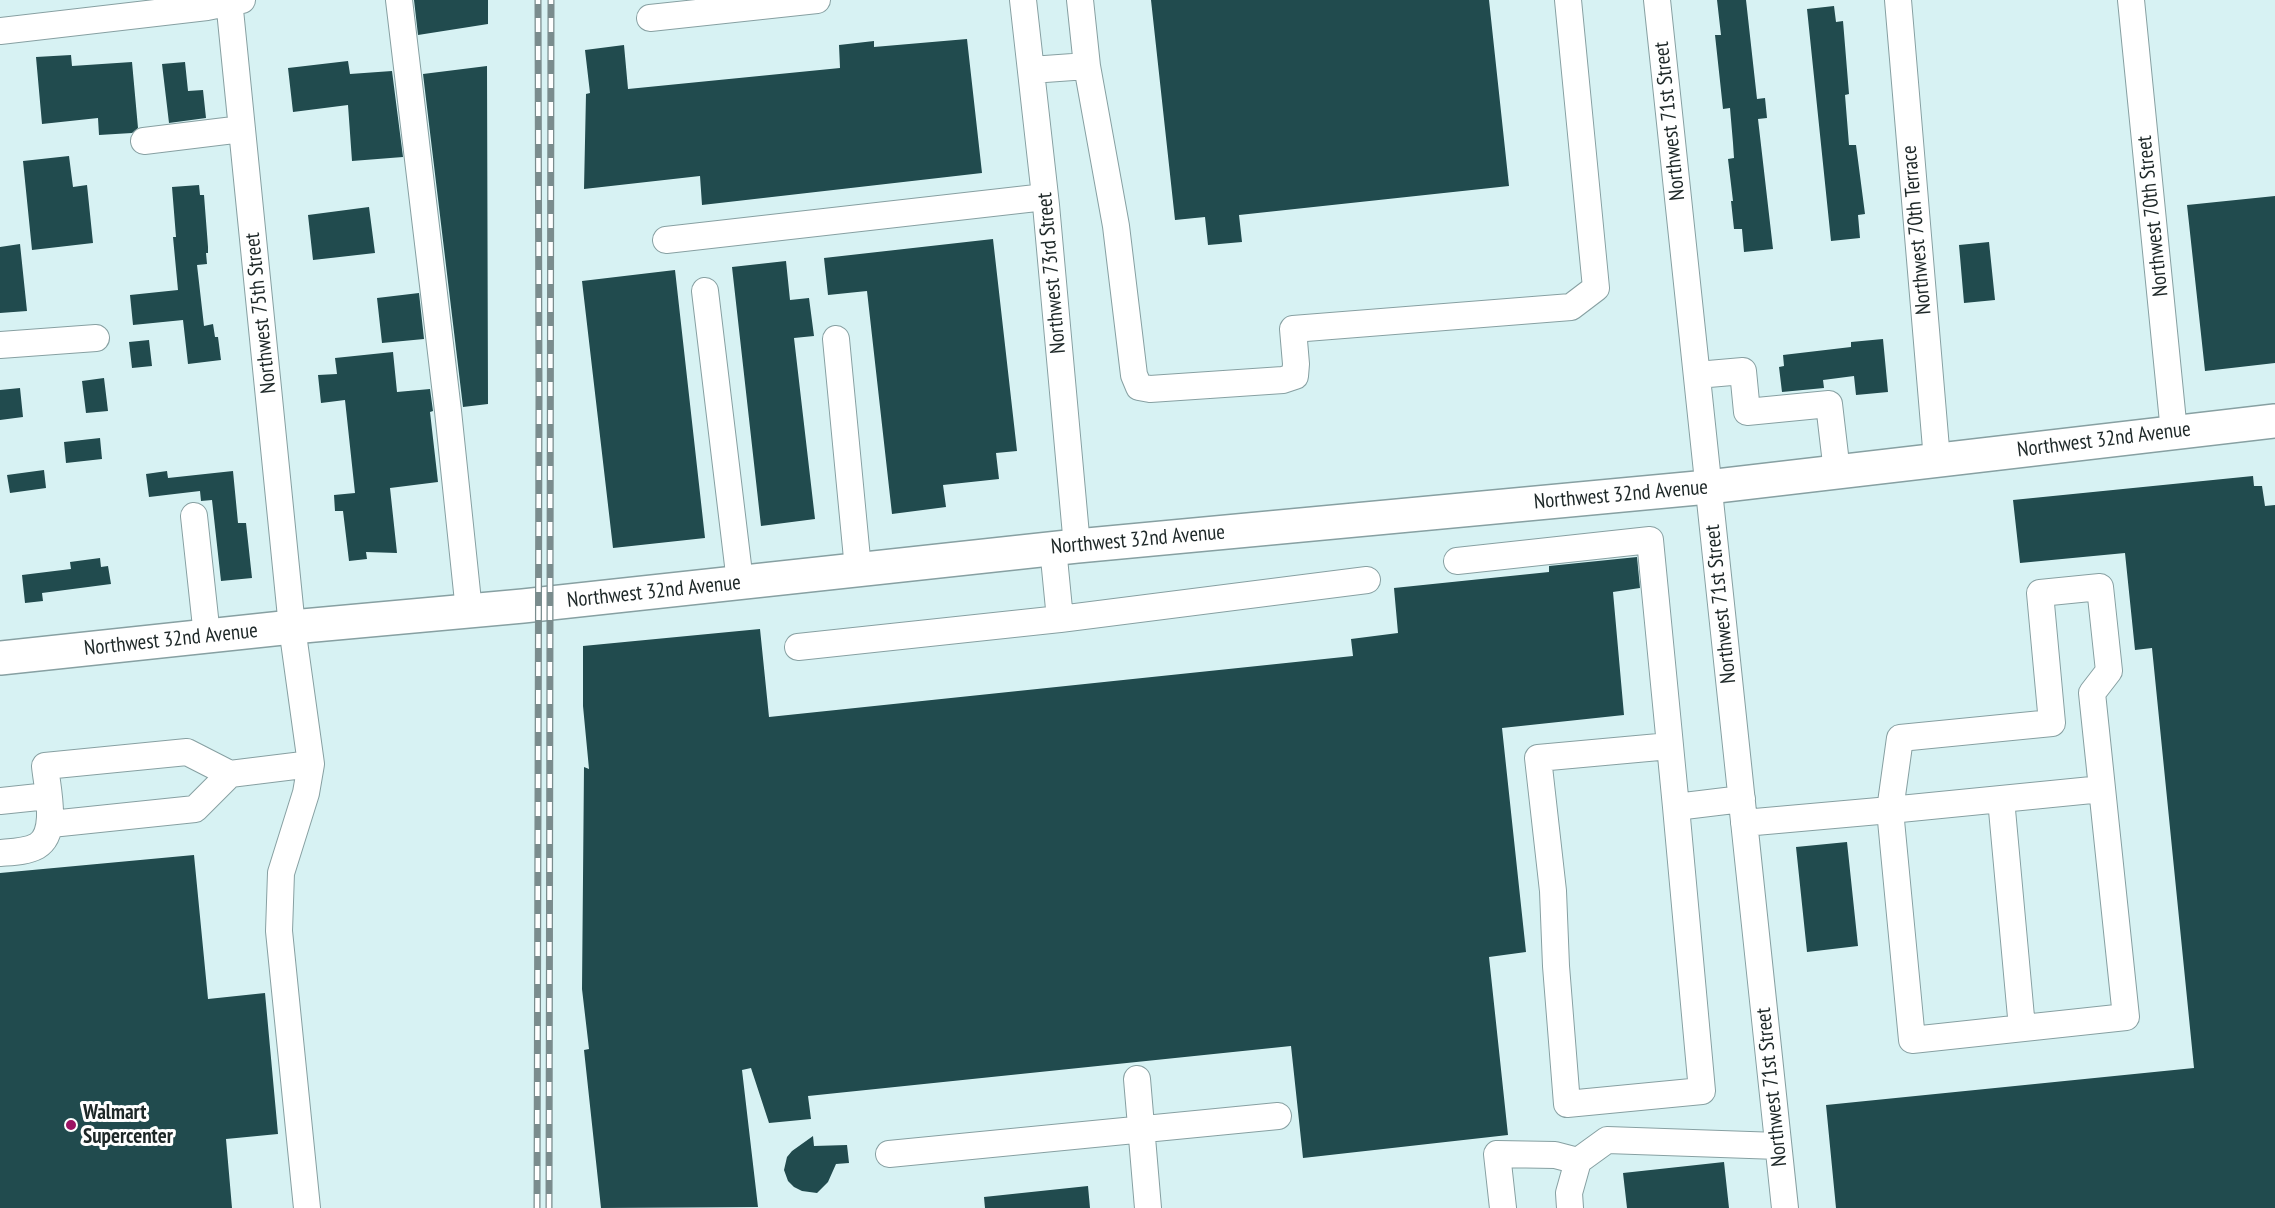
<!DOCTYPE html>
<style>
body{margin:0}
canvas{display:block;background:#d7f2f3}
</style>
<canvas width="2275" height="1208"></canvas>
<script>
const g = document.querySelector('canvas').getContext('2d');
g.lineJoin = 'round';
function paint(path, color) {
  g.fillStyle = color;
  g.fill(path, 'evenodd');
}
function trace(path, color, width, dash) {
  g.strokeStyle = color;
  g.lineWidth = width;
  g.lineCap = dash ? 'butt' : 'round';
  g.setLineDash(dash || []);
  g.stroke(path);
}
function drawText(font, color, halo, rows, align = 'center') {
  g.font = font + ' "PT Sans Narrow",sans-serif';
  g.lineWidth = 6;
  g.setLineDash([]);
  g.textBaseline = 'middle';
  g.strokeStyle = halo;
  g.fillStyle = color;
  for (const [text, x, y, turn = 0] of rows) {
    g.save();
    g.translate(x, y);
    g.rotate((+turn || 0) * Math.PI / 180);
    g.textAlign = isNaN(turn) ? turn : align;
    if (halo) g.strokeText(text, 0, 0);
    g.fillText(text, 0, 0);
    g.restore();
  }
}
paint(new Path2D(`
 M414 0H488V24L418 35Z
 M1151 0H1489L1509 186 1239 215 1242 242 1208 245 1205 217 1175 220Z
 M1717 0H1746L1757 99 1765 98 1767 118 1758 119 1773 249 1744 252 1742 229H1734L1731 201H1733L1728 159 1734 158 1733 143 1730 108 1723 109 1720 81 1715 35H1721Z
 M1834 6 1836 22 1843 21 1849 94 1845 95 1849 145H1856L1865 214 1858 215 1860 238 1831 241 1807 9Z
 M967 39 982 173 702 205 700 176 584 189 586 94 590 93 585 50 624 45 628 89 840 68 839 45 874 41V47Z
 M71 55 72 66 132 62 138 128 132 133 99 135 98 118 42 124 36 57Z
 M348 61 350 74 392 71 403 157 352 161 348 105 293 112 288 68Z
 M185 62 188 91 203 90 206 118 169 123 162 64Z
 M487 66 488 404 463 407 423 74Z
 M69 156 73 187 87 185 93 243 32 250 23 161Z
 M199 185 200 195H204L208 247V253H206L207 264 197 265 204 326 213 324 215 337H218L221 360 188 364 183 320 133 325 130 295 178 290 173 237H176L172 187Z
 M2275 196V363L2205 371 2187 205Z
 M369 207 375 253 313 260 308 215Z
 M993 239 1017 451 996 453 999 479 943 485 946 507 892 514 867 291 828 295 824 258Z
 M1989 242 1995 300 1964 303 1959 245Z
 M20 244 27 311 0 313V247Z
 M786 261 790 300 809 298 814 336 794 338 815 519 761 526 732 267Z
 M675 270 705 538 613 548 582 281Z
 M419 293 424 339 382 343 377 298Z
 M1883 339 1888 392 1856 395 1854 376 1823 380 1824 388 1782 392 1779 367 1784 366 1783 355 1851 347V342Z
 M149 340 152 366 132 368 129 342Z
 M393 352 397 392 430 389 433 411 430 412 438 482 390 488 397 553 366 552 367 559 349 561 343 511H335L334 495 355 493 345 400 321 403 318 375 337 374 335 358Z
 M104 378 108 411 86 413 82 381Z
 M20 388 23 417 0 420V390Z
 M100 438 102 459 66 463 64 442Z
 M44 470 46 488 10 493 7 475Z
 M167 471 168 478 233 471 238 523H246L252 578 221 581 212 500 201 501 200 491 149 497 146 474Z
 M2253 476 2254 486H2262L2265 506 2275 505V1208H1836L1826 1105 2194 1068 2152 648 2135 650 2125 553 2020 563 2013 500Z
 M1637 557 1640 588 1613 592 1624 715 1502 728 1526 952 1489 957 1508 1135 1303 1158 1291 1046 808 1096 811 1119 769 1123 751 1068 742 1070 758 1207 601 1208 584 1050 589 1049 582 989 584 767 589 769 583 706V646L760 629 769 717 1353 656 1351 639 1398 633 1394 588 1549 572V566Z
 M100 558 101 567 108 566 111 584 42 593 43 601 25 603 22 575 71 569 70 562Z
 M1847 842 1858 946 1807 952 1796 847Z
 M194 855 208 999 265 993 278 1134 226 1139 232 1208H0V873Z
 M813 1136 814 1146 847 1145 849 1163 836 1164 828 1182 817 1193 802 1191 794 1187 788 1181 784 1170 787 1157 792 1151Z
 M1724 1162 1729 1208H1627L1623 1173Z
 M1088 1186 1090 1208H985L984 1197Z`), '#214b4e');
const minor = new Path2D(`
 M229 0 292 627 311 764 306 793 281 873 279 931 307 1208
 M399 0 448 411 469 611
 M1023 0 1046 205 1077 546
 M1080 0 1087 66 1116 226 1134 375 1139 387 1150 389 1283 380 1295 376 1296 364 1293 329 1571 307 1596 288 1568 0
 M1657 0 1785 1208
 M1898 0 1937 460
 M2131 0 2174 432
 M650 18 817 0
 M0 31 207 7 242 0
 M1031 70 1087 66
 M144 141 242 129
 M666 240 1045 197
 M705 291 740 582
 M836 339 858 569
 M0 345 96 338
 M1697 375 1743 371 1747 412 1829 404 1837 472
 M194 516 207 636
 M1457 561 1650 540 1676 807 1742 799
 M1060 619 1367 580
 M798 647 1060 619 1053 548
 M1670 746 1538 758 1553 891 1556 966 1567 1104 1702 1091 1676 807
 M2001 799 2022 1028
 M0 801 48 796
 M1744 823 1890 810 1912 1040 2126 1017 2092 693 2109 671 2100 587 2040 593 2052 723 1900 738 1890 810 2102 789
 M51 824 195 809 230 774
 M0 853C12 852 26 852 37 846 59 833 47 788 45 766L187 752 230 774 311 764
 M1137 1079 1148 1208
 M889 1154 1278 1116
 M1503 1208 1497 1154 1555 1155 1578 1161
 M1570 1208 1569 1193 1578 1161 1607 1140 1778 1146`);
const major = new Path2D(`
 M0 658 292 627 523 606 1077 546 1708 487 2275 421`);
trace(minor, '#87a0a2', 28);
trace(major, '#87a0a2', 36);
trace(minor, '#fff', 26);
trace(major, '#fff', 33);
const rail = new Path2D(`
 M537 1208 539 396 538 0
 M549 1208 551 0`);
trace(rail, '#7a8c8d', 7);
trace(rail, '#fff', 4.5, [14]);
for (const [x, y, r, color] of [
 [71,1125,6,"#9c1363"]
]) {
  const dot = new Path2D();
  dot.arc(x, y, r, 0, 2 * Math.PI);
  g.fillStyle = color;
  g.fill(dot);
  trace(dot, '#fff', 2);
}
drawText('21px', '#1d2727', '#fff', [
 ["Northwest 71st Street",1670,121,-96],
 ["Northwest 70th Street",2153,216,-96],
 ["Northwest 70th Terrace",1917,230,-95],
 ["Northwest 73rd Street",1052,273,-95],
 ["Northwest 75th Street",261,313,-96],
 ["Northwest 32nd Avenue",2104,440,-7],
 ["Northwest 32nd Avenue",1621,495,-5],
 ["Northwest 32nd Avenue",1138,540,-5],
 ["Northwest 32nd Avenue",654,592,-6],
 ["Northwest 71st Street",1721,604,-96],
 ["Northwest 32nd Avenue",171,640,-6],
 ["Northwest 71st Street",1772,1087,-96]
]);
drawText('bold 21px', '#1d2727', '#fff', [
 ["Walmart",83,1113],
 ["Supercenter",83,1137]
], 'left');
</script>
